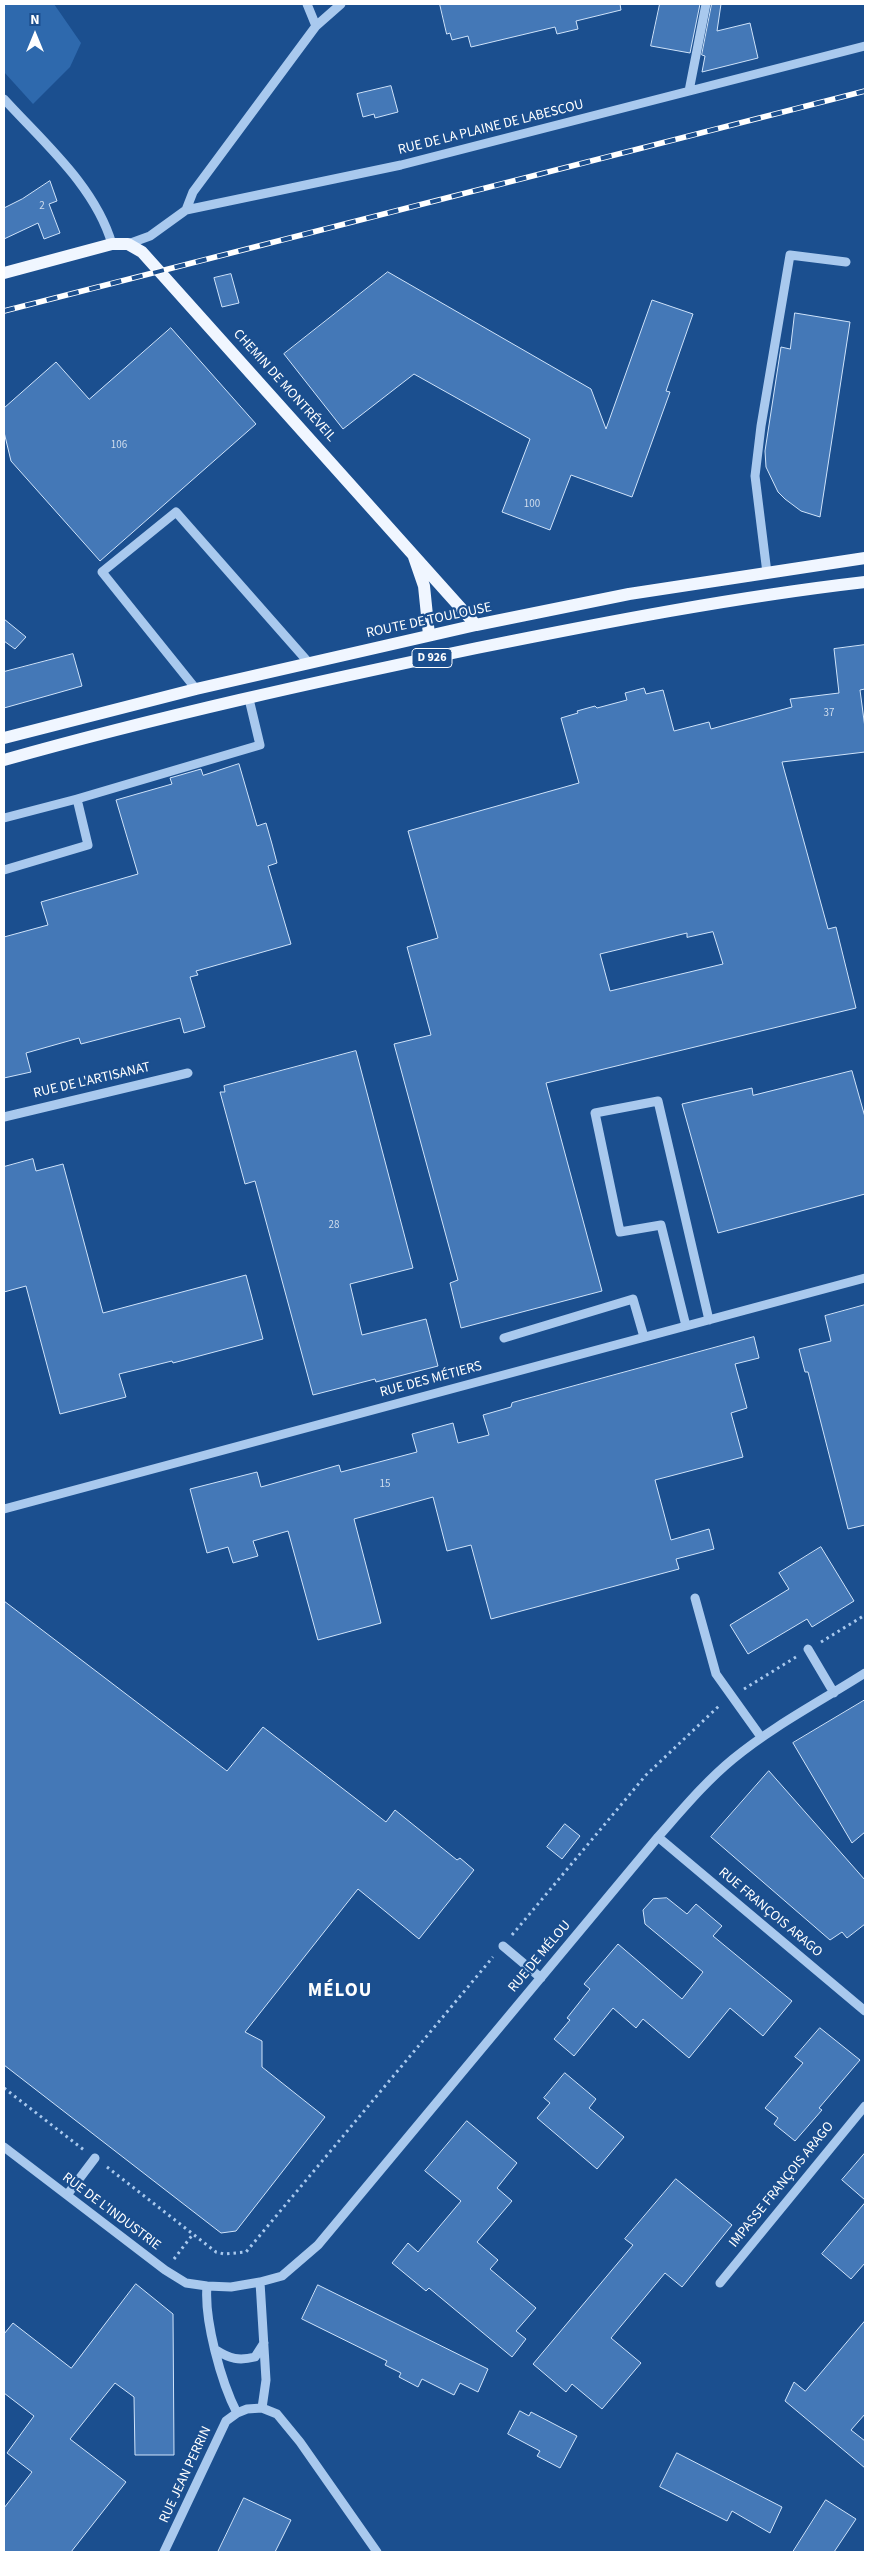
<!DOCTYPE html>
<meta charset="utf-8">
<style>
body{margin:0}
#map{position:relative;width:869px;height:2556px;overflow:hidden;background:#1b4f8f;font-family:"Source Sans 3",sans-serif}
canvas{display:block}
.frame{position:absolute;inset:0;border:5px solid #fff;pointer-events:none}
.north{position:absolute;left:10px;top:10px;width:50px;height:50px;-webkit-text-stroke:4px #1b4f8f;paint-order:stroke;rotate:0deg;font-size:14px;font-weight:700;line-height:20px;text-align:center;color:#fff}
.north::after{content:'';display:block;margin:auto;width:18px;height:22px;background:#fff;clip-path:polygon(50% 0,100% 100%,50% 72%,0 100%)}
</style>
<div id="map">
<canvas width="869" height="2556"></canvas>
<div class="frame"></div>
<div class="north">N</div>
</div>
<script>
const g = document.querySelector('canvas').getContext('2d');
g.lineJoin = 'round';
function paint(path, color) {
  g.fillStyle = color;
  g.fill(path, 'evenodd');
}
function trace(path, color, width, dash) {
  g.strokeStyle = color;
  g.lineWidth = width;
  g.lineCap = dash ? 'butt' : 'round';
  g.setLineDash(dash || []);
  g.stroke(path);
}
function drawText(font, color, halo, rows, align = 'center') {
  g.font = font + ' "Source Sans 3",sans-serif';
  g.lineWidth = 4.5;
  g.setLineDash([]);
  g.textBaseline = 'middle';
  g.strokeStyle = halo;
  g.fillStyle = color;
  for (const [text, x, y, turn = 0] of rows) {
    g.save();
    g.translate(x, y);
    g.rotate((+turn || 0) * Math.PI / 180);
    g.textAlign = isNaN(turn) ? turn : align;
    if (halo) g.strokeText(text, 0, 0);
    g.fillText(text, 0, 0);
    g.restore();
  }
}
paint(new Path2D(`
 M4 4H54L81 43 70 67 33 104 4 72Z`), '#2e69ad');
const building = new Path2D(`
 M440 4H620L621 10 576 21 578 29 557 34 555 27 471 47 468 36 452 40 450 33 447 34Z
 M660 4H700L690 53 651 46Z
 M712 4H721L717 31 750 23 758 58 702 72 705 56 702 55Z
 M391 86 398 112 375 118 374 114 363 117 357 94Z
 M50 181 57 201 49 204 60 233 44 239 38 223 4 239V208L22 199Z
 M388 272 591 389 606 429 652 300 693 314 666 391 670 392 632 497 571 475 550 530 502 512 530 439 414 374 343 429 284 354Z
 M231 274 239 303 222 307 214 278Z
 M795 313 850 322 820 517 801 511 785 499 778 492 766 467 765 451 781 347 790 349Z
 M171 328 256 424 100 561 11 461 4 432V408L56 362 89 399Z
 M4 619 26 637 15 649 4 641Z
 M865 645V689L860 690 865 728V752L782 762 828 929 836 927 856 1008 546 1083 602 1291 461 1328 450 1283 458 1280 394 1044 431 1035 407 947 438 938 408 831 579 783 561 718 578 713 577 711 595 706 597 708 627 700 625 693 644 688 646 694 663 690 674 731 709 722 711 729 792 707 790 699 839 693 834 649ZM713 932 723 964 610 991 600 954 687 933V937Z
 M73 654 82 686 4 708V672Z
 M239 764 257 826 266 823 272 844 277 863 268 866 291 944 196 971 198 975 190 977 205 1027 184 1033 180 1018 81 1044 79 1038 26 1053 31 1072 4 1078V937L48 925 41 902 138 874 116 800 172 784 170 778 201 769 203 775Z
 M356 1051 413 1268 350 1284 362 1335 426 1319 438 1366 376 1382 375 1379 313 1395 255 1181 245 1184 220 1092H225L224 1086Z
 M852 1071 865 1117V1194L718 1233 682 1104 752 1088 753 1095Z
 M33 1159 36 1171 63 1164 103 1313 246 1275 263 1339 173 1363 172 1361 119 1374 126 1397 60 1414 26 1286 4 1292V1167Z
 M865 1305V1525L848 1529 808 1372H805L799 1349 831 1341 825 1316Z
 M754 1337 759 1358 735 1364 747 1408 731 1413 743 1457 655 1480 671 1540 709 1529 714 1549 676 1559 679 1569 491 1619 471 1545 447 1551 433 1497 354 1519 381 1623 318 1640 288 1531 253 1541 258 1556 233 1563 228 1547 207 1553 190 1489 257 1472 261 1487 339 1465 341 1472 417 1452 412 1434 453 1423 458 1443 489 1435 483 1415 511 1407 512 1403Z
 M821 1547 854 1601 812 1627 807 1619 748 1654 730 1625 789 1589 779 1573Z
 M4 1601 227 1771 263 1727 386 1822 395 1810 457 1860 460 1858 474 1870 419 1939 358 1889 245 2032 262 2041V2067L325 2117 236 2231 221 2233 4 2065Z
 M865 1700V1832L852 1843 793 1743Z
 M769 1771 865 1880V1924L847 1938 842 1932 830 1940 711 1837Z
 M565 1824 580 1836 562 1859 547 1847Z
 M667 1898 687 1914 696 1904 722 1926 713 1936 792 2001 763 2036 730 2008 689 2058 643 2019 636 2028 613 2008 574 2056 554 2039 570 2020 567 2018 590 1989 584 1984 618 1944 682 1999 703 1972 645 1924 643 1910 653 1899Z
 M820 2028 860 2060 819 2108 822 2110 795 2141 774 2124 778 2118 765 2108 803 2063 795 2057Z
 M565 2073 596 2099 589 2108 624 2137 597 2169 537 2118 550 2103 544 2098Z
 M467 2121 517 2163 497 2188 512 2201 477 2242 498 2260 490 2269 536 2308 516 2331 526 2339 512 2357 429 2288 426 2291 392 2263 408 2243 418 2252 461 2201 425 2171Z
 M865 2153V2200L842 2180Z
 M676 2179 732 2225 682 2287 665 2273 611 2338 641 2363 602 2409 572 2384 566 2392 533 2364 633 2245 625 2239Z
 M865 2203V2263L851 2279 822 2254Z
 M136 2284 173 2314 174 2455H135L134 2397 115 2383 70 2439 126 2482 71 2552H4V2508L32 2472 7 2453 34 2416 4 2393V2334L13 2323 71 2368Z
 M318 2285 488 2369 478 2392 460 2383 454 2395 422 2379 418 2387 399 2377 401 2373 385 2365 387 2361 302 2319Z
 M865 2321V2414L851 2430 865 2441V2468L785 2401 794 2382 805 2391Z
 M520 2411 529 2416 531 2412 577 2436 560 2468 537 2456 540 2451 508 2434Z
 M677 2453 782 2507 770 2533 732 2511 727 2521 660 2487Z
 M244 2498 291 2520 275 2552H218Z
 M826 2500 856 2519 834 2552H793Z`);
paint(building, '#4478b7');
trace(building, '#cfe3fa', 1);
trace(new Path2D(`
 M821 1642 865 1615
 M744 1689 796 1657
 M512 1935 646 1775 720 1705
 M4 2088 84 2150
 M107 2167 216 2252 224 2254 246 2252 493 1957
 M174 2259 193 2234`), '#a9c9ee', 3, [2.5, 4]);
trace(new Path2D(`
 M307 4 316 26
 M689 91 706 4
 M4 99C44 143 95 186 112 244
 M186 210 193 192 316 26 341 4
 M128 244 150 236 186 210 401 165 865 46
 M767 573 755 476 761 426 790 255 846 262
 M196 689 102 572 176 512 309 663
 M4 818 77 799
 M4 870 88 845 77 799 260 745 249 699
 M4 1117 188 1073
 M686 1326 661 1225 620 1232 595 1113 658 1101 709 1320
 M504 1338 633 1299 644 1337
 M4 1509 865 1278
 M695 1598 716 1674 761 1737
 M808 1649 834 1693
 M658 1837 865 2011
 M503 1946 541 1978
 M4 2147 165 2270 186 2283 207 2286 231 2287 260 2282 282 2276 318 2245 658 1837C682 1810 705 1782 733 1759 773 1726 821 1701 865 1673
 M67 2195 95 2158
 M260 2282 266 2380 262 2408
 M720 2283 865 2106
 M207 2286C204 2320 221 2382 237 2413
 M216 2350C230 2359 239 2361 255 2357L264 2343
 M164 2552 226 2421 237 2413 247 2409 262 2408 277 2414 300 2442 377 2552`), '#a9c9ee', 9);
trace(new Path2D(`
 M4 273 112 244H128L142 252 476 625
 M414 557 424 586 429 635
 M4 738 196 689 476 625 629 594 865 558
 M4 760C160 716 319 681 477 648 606 622 735 597 865 582`), '#f0f6ff', 12);
const rail = new Path2D(`
 M4 311 865 91`);
trace(rail, '#fff', 5.5);
trace(rail, '#1b4f8f', 4, [11]);
drawText('11px', '#d0dded', null, [
 ["2",42,207],
 ["106",119,446],
 ["100",532,505],
 ["37",829,714],
 ["28",334,1226],
 ["15",385,1485]
]);
for (const [x, y, w] of [
 [432,658,40]
]) {
  const box = new Path2D();
  box.roundRect(x - w / 2, y - 9.5, w, 19, 4);
  g.fillStyle = '#1b4f8f';
  g.fill(box);
  trace(box, '#fff', 1);
}
drawText('bold 12px', '#fff', null, [
 ["D 926",432,658]
]);
drawText('14px', '#fff', '#1b4f8f', [
 ["RUE DE LA PLAINE DE LABESCOU",491,128,-14],
 ["CHEMIN DE MONTRÉVEIL",284,386,48],
 ["ROUTE DE TOULOUSE",429,621,-12],
 ["RUE DE L'ARTISANAT",92,1081,-13],
 ["RUE DES MÉTIERS",431,1380,-15],
 ["RUE FRANÇOIS ARAGO",770,1913,40],
 ["RUE DE MÉLOU",540,1957,-50],
 ["IMPASSE FRANÇOIS ARAGO",782,2185,-51],
 ["RUE DE L'INDUSTRIE",111,2212,37],
 ["RUE JEAN PERRIN",186,2475,-65]
]);
g.letterSpacing = '1px';
drawText('bold 19px', '#fff', '#1b4f8f', [
 ["MÉLOU",340,1992]
]);
g.letterSpacing = '0px';
</script>
